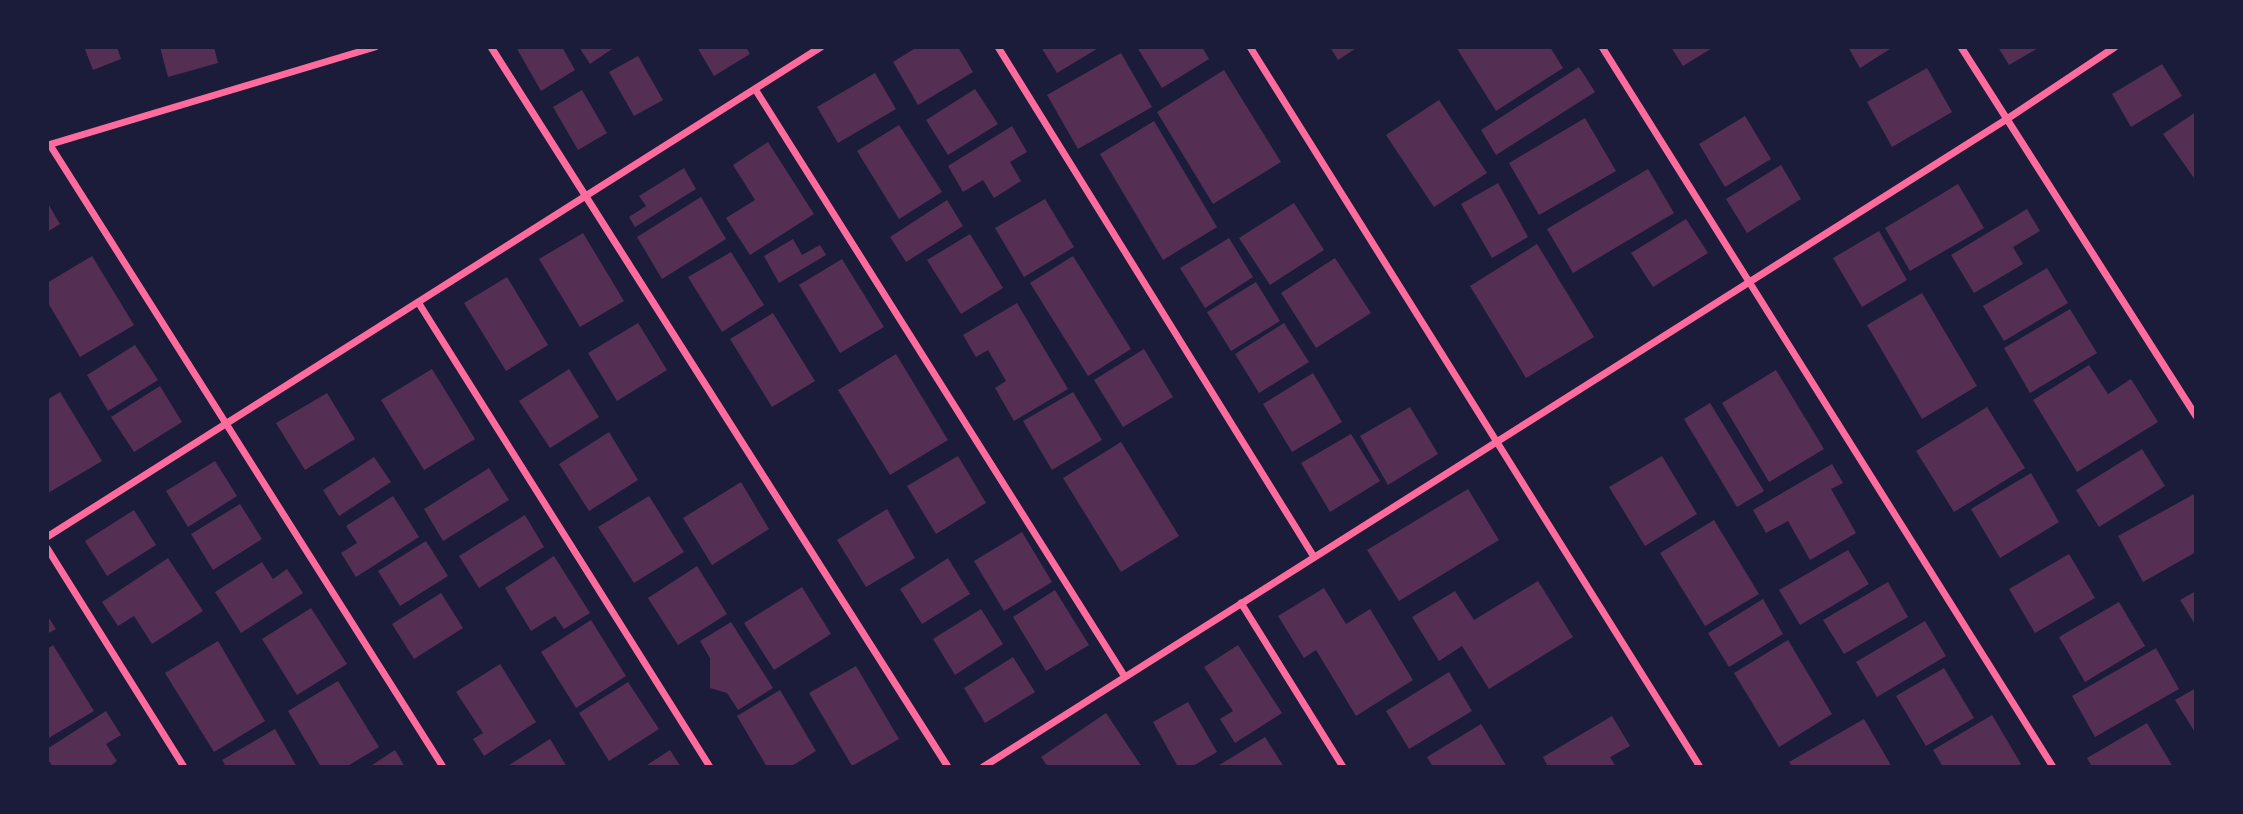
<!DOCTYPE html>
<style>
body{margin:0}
#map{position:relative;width:2243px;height:814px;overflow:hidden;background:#1b1b3a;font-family:"Source Sans 3",sans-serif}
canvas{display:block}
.frame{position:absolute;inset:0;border:49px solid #1b1b3a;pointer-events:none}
</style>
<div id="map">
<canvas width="2243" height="814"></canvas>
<div class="frame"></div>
</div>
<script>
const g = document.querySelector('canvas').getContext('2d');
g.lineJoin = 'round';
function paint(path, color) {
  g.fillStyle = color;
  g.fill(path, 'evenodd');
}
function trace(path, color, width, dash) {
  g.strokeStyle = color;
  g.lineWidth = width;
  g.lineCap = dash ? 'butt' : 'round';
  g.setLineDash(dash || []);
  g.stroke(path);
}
paint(new Path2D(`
 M84 47H117L121 59 93 70Z
 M160 47H214L218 63 168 77Z
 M516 47H562L575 70 541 91Z
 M579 47H615L590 64Z
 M697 47H746L750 54 714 76Z
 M917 47H958L973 72 918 105 893 62Z
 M1041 47H1100L1057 73Z
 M1137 47H1202L1209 59 1162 88Z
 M1330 47H1358L1338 60Z
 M1456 47H1550L1563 68 1496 111Z
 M1671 47H1714L1683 66Z
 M1848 47H1893L1860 68Z
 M1998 47H2040L2009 65Z
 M1121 53 1152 107 1078 149 1047 95Z
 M638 56 663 100 634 116 609 72Z
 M2162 64 2182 96 2131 127 2112 94Z
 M1579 67 1595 92 1496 155 1481 130Z
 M1927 68 1952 112 1892 147 1867 102Z
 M1224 70 1281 162 1213 204 1157 112Z
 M875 73 896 109 838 143 817 107Z
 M975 89 998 124 948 155 926 120Z
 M582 90 607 133 578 150 553 107Z
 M1439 100 1487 173 1434 207 1386 135Z
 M2196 112V181L2163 134Z
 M1745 116 1771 159 1725 187 1699 144Z
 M1585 118 1616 171 1539 215 1509 163Z
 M1154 121 1217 227 1163 260 1100 154Z
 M899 125 942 192 899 219 857 151Z
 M1012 126 1027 152 1010 162 1021 181 994 198 983 180 963 192 948 166Z
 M768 142 814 214 750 255 726 218 755 200 733 165Z
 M1781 165 1801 199 1747 233 1726 199Z
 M684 168 696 189 635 227 629 217 646 206 639 196Z
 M1648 169 1674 213 1573 273 1547 229Z
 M1498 183 1528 237 1492 258 1461 204Z
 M1958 184 1984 228 1910 271 1885 228Z
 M701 197 726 239 662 279 637 237Z
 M1045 199 1074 247 1024 277 995 228Z
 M947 200 963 226 906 262 890 237Z
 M47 202 60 224 47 232Z
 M1294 203 1324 250 1270 285 1239 238Z
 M2027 209 2040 231 2013 247 2023 264 1974 293 1951 255Z
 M1686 219 1708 253 1653 287 1631 253Z
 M1879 231 1907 280 1862 307 1833 258Z
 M583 233 624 301 580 327 539 259Z
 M970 234 1003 288 961 314 927 260Z
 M1229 238 1253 277 1205 308 1180 268Z
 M793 239 802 255 820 245 826 255 779 283 764 256Z
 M1537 244 1594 337 1526 378 1470 286Z
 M731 252 764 305 722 332 688 277Z
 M92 256 134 325 80 357 47 301V283Z
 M1073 256 1131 349 1088 376 1030 283Z
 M1335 258 1371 313 1316 348 1281 293Z
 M842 259 884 327 840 353 799 285Z
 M2047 268 2068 303 2004 341 1983 306Z
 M507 277 548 345 506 371 464 303Z
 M1256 282 1280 321 1231 351 1207 312Z
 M1922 293 1977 386 1922 419 1867 325Z
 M1017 303 1068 389 1014 421 995 388 1006 381 988 350 976 357 963 335Z
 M2070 309 2097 353 2030 393 2004 348Z
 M773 313 815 381 772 407 730 339Z
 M638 323 667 370 617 401 588 353Z
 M1284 323 1309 362 1259 393 1235 354Z
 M135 345 158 380 108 411 87 375Z
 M1144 349 1173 397 1123 427 1094 380Z
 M896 354 948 440 890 475 838 390Z
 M2089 365 2108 394 2131 379 2158 422 2077 472 2033 400Z
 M432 369 475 439 424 470 381 400Z
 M569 369 599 417 550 448 519 401Z
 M1776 370 1824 449 1769 482 1722 403Z
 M1313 373 1342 422 1292 452 1263 404Z
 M160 386 182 422 134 452 111 417Z
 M60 392 102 461 48 493 47 400Z
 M1073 392 1102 440 1052 470 1023 421Z
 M327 393 355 439 305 470 276 423Z
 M1710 403 1764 491 1737 507 1684 419Z
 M1410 407 1438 454 1388 485 1360 436Z
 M1987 407 2025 468 1954 512 1916 451Z
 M609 432 638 480 589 511 559 464Z
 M1351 434 1380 481 1330 512 1301 463Z
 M1121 442 1179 536 1121 572 1063 478Z
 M2142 449 2165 486 2099 527 2076 490Z
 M958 456 986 503 936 534 907 486Z
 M1662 456 1697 514 1645 546 1609 487Z
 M374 457 391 482 339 516 323 490Z
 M215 461 237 496 188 527 166 491Z
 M1832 464 1843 483 1831 489 1856 533 1810 560 1788 521 1766 533 1753 510Z
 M489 468 509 500 443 541 424 509Z
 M2031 473 2059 522 2000 558 1971 509Z
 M741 482 769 529 712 565 683 518Z
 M1468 489 1499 540 1399 601 1367 550Z
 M2196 493V552L2143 582 2118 536Z
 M393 496 419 537 356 577 341 553 357 543 346 526Z
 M649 496 684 552 634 583 598 527Z
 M240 504 262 539 213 570 191 534Z
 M887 509 915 558 866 587 837 540Z
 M134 510 156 545 107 576 85 541Z
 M525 515 544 547 479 588 459 556Z
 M1714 520 1759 594 1705 626 1660 553Z
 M1022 532 1052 582 1004 611 974 561Z
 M426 541 448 576 400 606 378 571Z
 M1848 550 1869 584 1800 625 1779 590Z
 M2069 554 2095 598 2035 633 2009 589Z
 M554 556 590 613 564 629 555 616 531 631 505 588Z
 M168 558 203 611 152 644 134 616 118 626 102 602Z
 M948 558 970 594 922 624 900 589Z
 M262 562 273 579 287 569 303 593 241 633 215 592Z
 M697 566 727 614 678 645 648 598Z
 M1538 581 1573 637 1489 689 1462 646 1439 661 1412 617 1455 591 1474 620Z
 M1888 582 1908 617 1844 654 1823 620Z
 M802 587 831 634 774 670 744 623Z
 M1324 588 1346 624 1370 609 1413 680 1356 716 1316 650 1304 658 1278 616Z
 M1055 590 1089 645 1046 671 1013 617Z
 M2196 591V626L2180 600Z
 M441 593 463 628 414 659 392 624Z
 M1763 599 1783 634 1729 667 1708 633Z
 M2119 602 2145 646 2085 682 2059 637Z
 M311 608 347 664 297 695 262 639Z
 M981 609 1003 644 955 675 933 639Z
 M47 615 56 629 47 634Z
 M591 620 626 676 576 708 541 652Z
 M1925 621 1946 656 1877 697 1856 662Z
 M731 622 773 688 738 710 727 693 710 688V658L700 641Z
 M1788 640 1832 714 1779 747 1734 673Z
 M218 641 265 721 214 752 165 673Z
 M53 645 94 711 47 739V649Z
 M1238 645 1282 713 1235 743 1220 719 1233 711 1204 667Z
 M2156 648 2179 689 2095 737 2072 696Z
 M1013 657 1035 692 985 723 964 688Z
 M500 664 536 722 484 756 473 739 483 733 456 692Z
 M856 666 899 739 852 766 809 693Z
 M1944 668 1974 718 1926 746 1896 696Z
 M1449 672 1472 711 1409 749 1386 711Z
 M338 681 379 747 346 767H321L288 711Z
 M628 682 659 729 609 761 579 713Z
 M2196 688V734L2175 700Z
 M780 690 816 751 790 767H767L737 716Z
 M1188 702 1217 752 1191 767H1178L1153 722Z
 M106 711 121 735 106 744 117 761 109 767H53L47 758V749Z
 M1106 713 1142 767H1048L1041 757Z
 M1992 715 2021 764 2016 767H1943L1933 750Z
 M1612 716 1630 746 1610 757 1616 767H1548L1543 757Z
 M1864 719 1892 767H1792L1789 762Z
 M2147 723 2173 767H2092L2087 758Z
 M1481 724 1507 767H1433L1427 757Z
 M275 729 297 767H226L222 760Z
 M1265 737 1284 767H1216Z
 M550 739 567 767H506Z
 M395 750 405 767H369Z
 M670 750 681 767H644Z`), '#542f53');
trace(new Path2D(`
 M491 47 948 767
 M998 47 1314 557
 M1250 47 1700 767
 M1602 47 2053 767
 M1961 47 2196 416
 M755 89 1125 677
 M48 145 375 47
 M50 145 443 767
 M418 302 710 767
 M47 537 821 47
 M47 548 184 767
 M1241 603 1343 767
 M983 767 2007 119 2115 47`), '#ff6b9d', 7);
</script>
